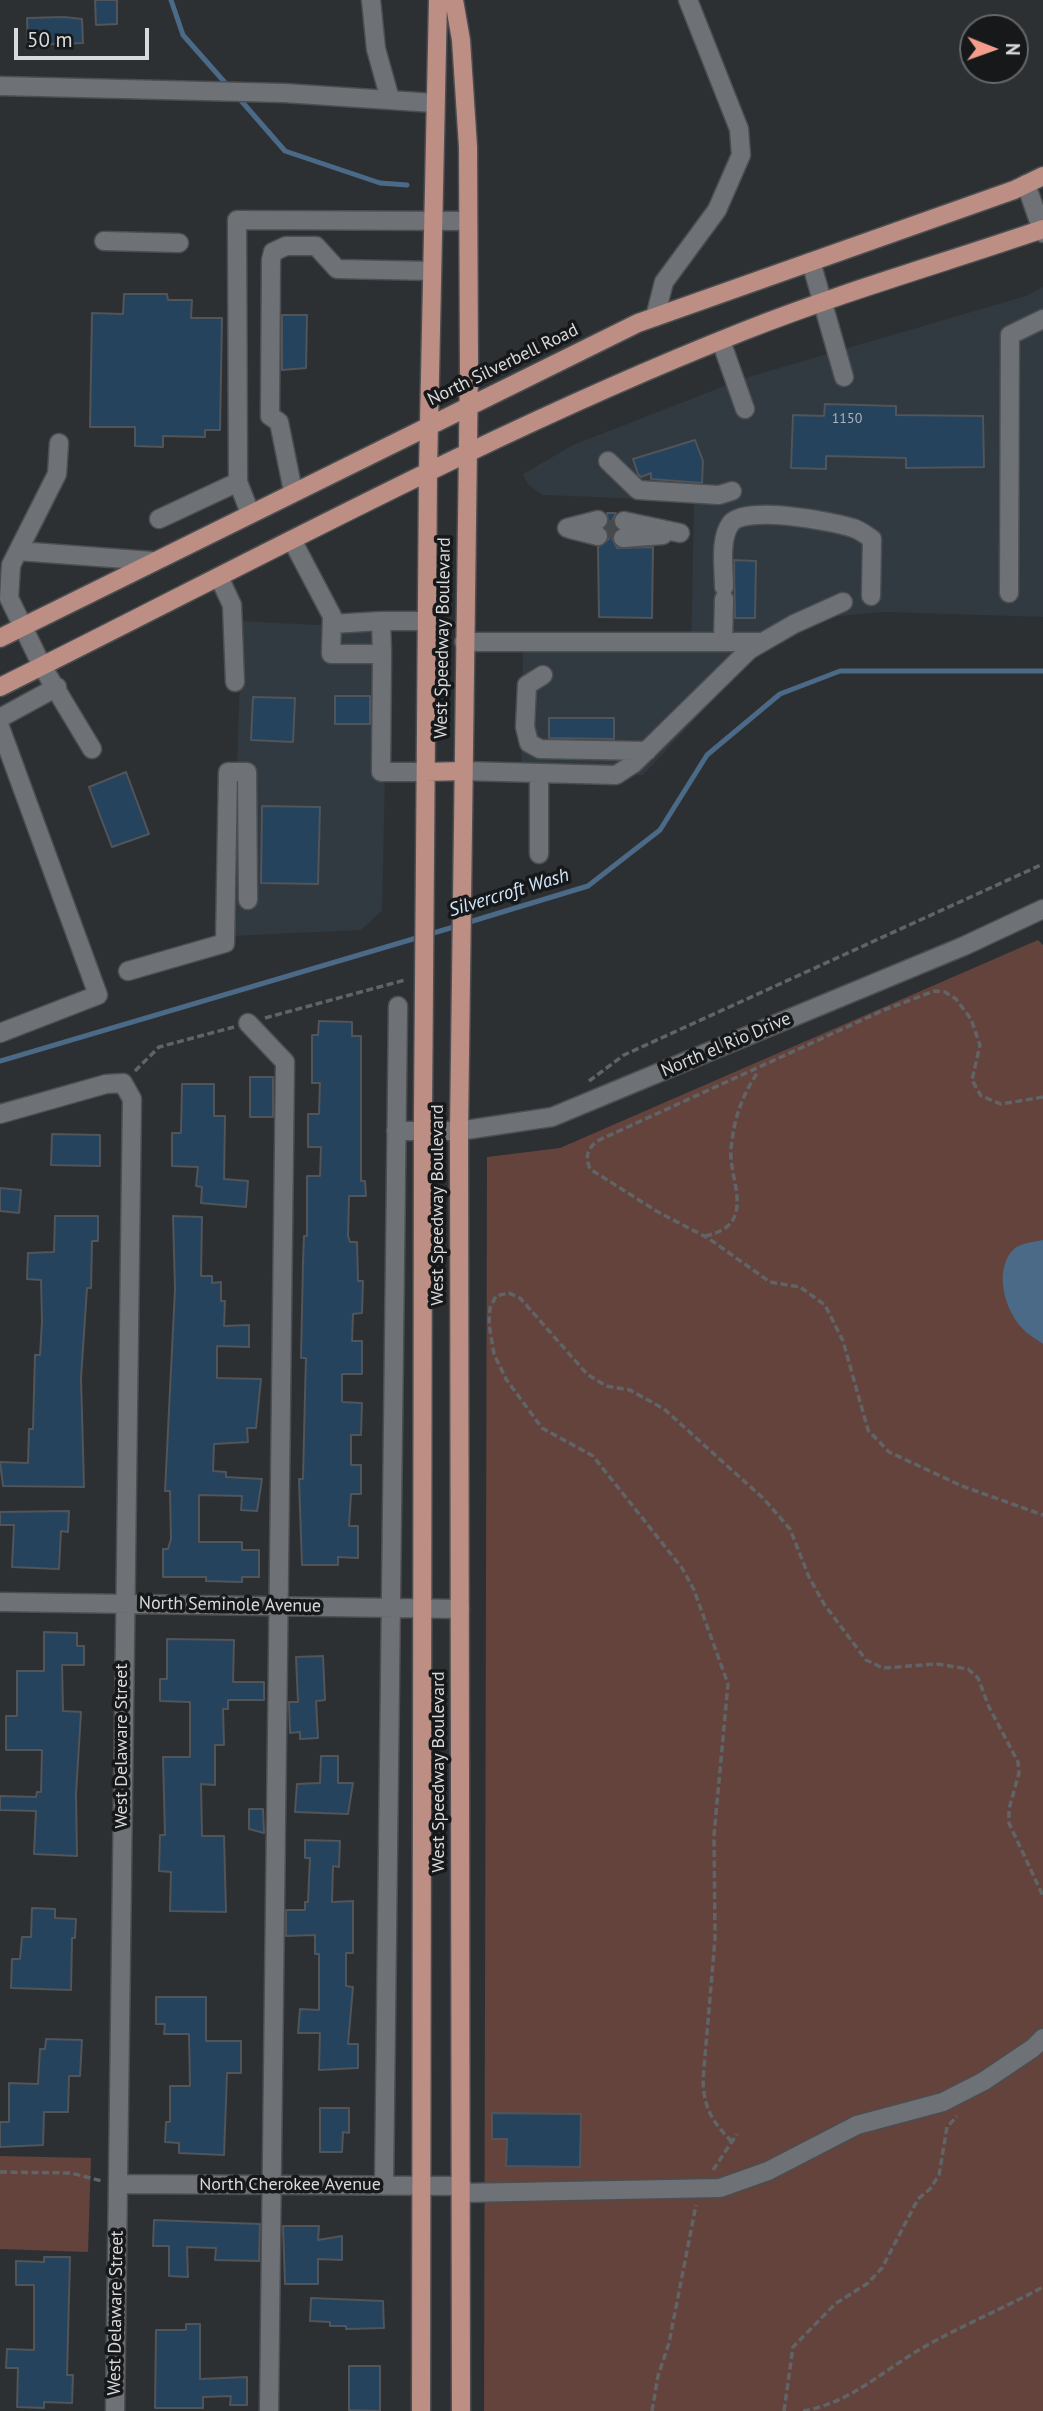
<!DOCTYPE html>
<style>
body{margin:0}
#map{position:relative;width:1043px;height:2411px;overflow:hidden;background:#2d3033;font-family:"PT Sans",sans-serif}
canvas{display:block}
.north{position:absolute;left:959px;top:14px;width:70px;height:70px;box-sizing:border-box;background:#161819;border:2px solid #646667;border-radius:50%;rotate:91deg;font-size:19px;font-weight:700;line-height:28px;text-align:center;color:#d8dadc}
.north::after{content:'';display:block;margin:auto;width:24px;height:32px;background:#f49d8b;clip-path:polygon(50% 0,100% 100%,50% 72%,0 100%)}
.scale{position:absolute;left:14px;top:28px;width:135px;height:32px;box-sizing:border-box;border:4px solid #d8dadc;border-top:0;padding-left:9px;font-size:21px;line-height:24px;white-space:nowrap;color:#d8dadc;-webkit-text-stroke:5px #161819;paint-order:stroke}
</style>
<div id="map">
<canvas width="1043" height="2411"></canvas>
<div class="north">N</div>
<div class="scale">50 m</div>
</div>
<script>
const g = document.querySelector('canvas').getContext('2d');
g.lineJoin = 'round';
function paint(path, color) {
  g.fillStyle = color;
  g.fill(path, 'evenodd');
}
function trace(path, color, width, dash) {
  g.strokeStyle = color;
  g.lineWidth = width;
  g.lineCap = dash ? 'butt' : 'round';
  g.setLineDash(dash || []);
  g.stroke(path);
}
function drawText(font, color, halo, rows, align = 'center') {
  g.font = font + ' "PT Sans",sans-serif';
  g.lineWidth = 7;
  g.setLineDash([]);
  g.textBaseline = 'middle';
  g.strokeStyle = halo;
  g.fillStyle = color;
  for (const [text, x, y, turn = 0] of rows) {
    g.save();
    g.translate(x, y);
    g.rotate((+turn || 0) * Math.PI / 180);
    g.textAlign = isNaN(turn) ? turn : align;
    if (halo) g.strokeText(text, 0, 0);
    g.fillText(text, 0, 0);
    g.restore();
  }
}
paint(new Path2D(`
 M1043 287V617L885 612 828 617 761 648 643 775 521 779 523 649 691 650 694 501 542 495 528 484 523 474 573 445 745 378 1026 296Z
 M242 621 358 627 371 629 388 642 382 911 361 930 231 936Z`), '#313941');
paint(new Path2D(`
 M1038 940 1043 945V2411H484L487 1157 560 1148Z
 M0 2156 91 2158 88 2252 0 2249Z`), '#63433c');
paint(new Path2D(`
 M1043 1240V1344C1036 1339 1027 1334 1021 1327 1005 1309 994 1272 1012 1251 1019 1243 1033 1242 1043 1240Z`), '#4b6a87');
trace(new Path2D(`
 M171 0 183 35 228 86
 M237 96 285 151 380 183 407 185
 M466 923 588 886 660 830 707 755 780 694 840 671H1043
 M0 1061 457 926`), '#4b6a87', 5);
const building = new Path2D(`
 M95 0H117V24L96 25Z
 M64 17 82 19 83 43 28 45 27 18Z
 M124 294H167L168 300H192L191 318H222L220 430H205V437L163 436V447L135 446V427H90L92 313 123 314Z
 M282 315H307L306 368 282 370Z
 M825 404 896 406V415L983 416 984 467 906 468V458L826 456V469L791 468 793 415 824 416Z
 M695 440 703 461 702 483 651 479V473L641 477 638 474 633 459Z
 M607 513H616L613 519 616 529 612 538 617 548 653 547 652 618 599 617 598 547 609 539Z
 M734 560 756 561 755 618H735Z
 M335 696H370V724H335Z
 M253 697 295 698 293 742 251 740Z
 M549 718H614V739L549 738Z
 M126 772 149 834 112 847 89 787Z
 M262 806 320 807 318 884 261 883Z
 M319 1021 352 1022V1036H361V1181H365L366 1196H349L348 1236 350 1242H357L358 1281H363L362 1313 353 1314 352 1341H362V1374H342V1402L362 1403 361 1435H351V1465H361V1494H351L349 1526H358V1558L338 1557V1565H302L299 1479H303L305 1394 306 1358H301L303 1263 304 1236H307V1176H320L321 1147H308V1114H319L320 1083H312V1035H318Z
 M250 1077H273V1117H250Z
 M182 1084H214V1116H225L224 1179 248 1181 246 1207 201 1203 202 1187 196 1186 198 1167 172 1166V1133H181Z
 M52 1134 100 1135V1166L51 1165Z
 M0 1188 21 1190 19 1213 0 1211Z
 M55 1216H98V1241H92L91 1288H87L81 1378 84 1487 3 1486 0 1462 28 1463 29 1429H33L35 1355H40L42 1322 41 1280 27 1279 28 1253 54 1252Z
 M173 1216 202 1217 201 1276H212V1283L221 1282V1301H225L224 1326 249 1325V1347L217 1346V1378L261 1379 256 1428H247L248 1442 214 1444 213 1471 226 1472V1477L262 1479 257 1511 241 1510 242 1496 199 1495V1542H242V1550H259V1577H242V1582L206 1581V1577H163V1549H168L171 1539 170 1491H165L175 1289Z
 M69 1511 68 1532 61 1531 59 1569 12 1567 14 1525H0V1512Z
 M44 1632 77 1633V1646H84V1665H62L63 1711 81 1712 76 1794 77 1856 34 1854 36 1811 0 1810V1796L36 1797 37 1792H41L42 1750H6V1716H17V1671H44Z
 M167 1639 234 1640 233 1682H264V1700H228V1709H223L224 1745H215V1785L201 1784 202 1836H224L226 1912 170 1911 171 1872 159 1871 160 1835H165L163 1757H190V1702L160 1701V1679H167Z
 M323 1656 325 1700 316 1701 318 1738 300 1739V1732L290 1733 289 1702H298L296 1657Z
 M321 1756H338V1783H353L348 1814 295 1812 297 1784 320 1783Z
 M249 1809H263L264 1833 249 1829Z
 M305 1840 340 1841 339 1867 333 1866 332 1902 353 1901V1953H346V1986L353 1987 348 2044H358V2068L319 2070 320 2033H298L300 2009 319 2010V1954H315V1935L286 1936V1910H305V1902H308L310 1858H305Z
 M32 1908 55 1909V1918L76 1919 75 1938H72L71 1990 11 1988 12 1959H20L22 1937H31Z
 M156 1997H206V2041H241V2073H227L224 2155 179 2153V2143L165 2142 166 2122H170V2086H190L189 2034H164L165 2024H156Z
 M46 2039 82 2040 80 2076H69L68 2112H44L43 2145 0 2147V2122H9V2083L38 2084 40 2049H45Z
 M320 2108H349V2133L343 2132 342 2152H320Z
 M492 2113 581 2114 580 2167 506 2166 507 2139H492Z
 M154 2220 260 2224 259 2261 215 2260 216 2248 187 2247 188 2277 169 2276V2246H153Z
 M283 2226H319L318 2240 342 2236V2260L318 2259V2284H285Z
 M44 2257H70L67 2375H73L72 2403 44 2402V2408L17 2407 18 2368H6L7 2349 34 2350V2285H16V2261L44 2262Z
 M311 2298 383 2301 384 2328 346 2329V2326H330V2322L310 2321Z
 M186 2324H200V2379L247 2377V2405H230L231 2396 203 2397V2408H155L156 2330H186Z
 M349 2366H380V2411L349 2410Z`);
paint(building, '#26435e');
trace(building, '#515458', 2);
trace(new Path2D(`
 M599 528 624 530`), '#474a4c', 18, [18, 9]);
const minor = new Path2D(`
 M371 0 376 49 390 99
 M0 86 284 93 434 103
 M1026 184 1043 233
 M104 241 179 243
 M811 262 844 377
 M655 317 664 282 717 210 741 155 739 129 688 0
 M721 341 745 409
 M59 443 57 474 11 565 9 598 42 666 92 749
 M608 461 638 490 719 495 732 491
 M293 491 279 422 270 416 271 260 273 252 286 246H316L337 269 432 271
 M250 513 238 482 237 220 468 221
 M159 519 238 482
 M624 521 680 533
 M567 528 598 520
 M570 529 598 536
 M623 538 663 535
 M292 540 332 616 331 654H382L381 621H427
 M18 551 152 561
 M219 577 232 605 235 682
 M724 587C724 568 719 539 731 523 746 505 831 521 853 528 860 530 866 535 872 539L871 596
 M1009 593 1010 335 1043 319
 M332 624 381 621
 M464 642H761
 M723 642 724 599
 M382 654 381 772H426
 M543 675 527 685 525 727 529 743 540 749 647 751
 M0 718 57 687
 M0 727 98 995 0 1033
 M463 771 616 775 633 764 749 650 794 624 843 602
 M539 773V854
 M128 971 225 943 228 772H247L248 900
 M248 1023 285 1062 269 2411
 M0 1114 106 1084 123 1083 132 1099 115 2411
 M396 1131H459L552 1117 964 946 1043 909
 M0 1602 460 1609
 M119 2184 462 2186
 M384 2186 398 1006
 M462 2193 720 2188 768 2171 857 2125 943 2102 984 2081 1033 2048 1043 2038`);
const major = new Path2D(`
 M454 0 461 40 468 147 469 369 459 1131 461 2411
 M0 638 638 323 1014 190 1043 176
 M0 687C246 565 489 432 744 331 842 292 944 263 1043 229
 M426 772 463 771
 M421 2411 423 1111 428 471 438 0`);
trace(minor, '#4c4e51', 21);
trace(major, '#4c4e51', 21);
trace(new Path2D(`
 M265 1018 405 980
 M135 1071 159 1047 234 1027
 M589 1081 624 1055 1043 864
 M1043 1097 1001 1104 981 1096 972 1080 980 1045 971 1019 956 999 945 992 934 991 884 1010 597 1141C587 1150 585 1156 590 1169L658 1212 708 1238 770 1282 800 1287 825 1305 843 1341 868 1430 889 1452 962 1486 1043 1515
 M705 1236C759 1225 728 1179 731 1149 734 1119 741 1097 758 1072
 M732 2142C712 2121 704 2109 703 2080L715 1939 714 1835 728 1684 694 1590 682 1568 593 1456 542 1428 506 1379 494 1354 489 1324 490 1308 496 1296 509 1293 520 1298 587 1374 606 1386 630 1390 664 1409 764 1499 790 1529 809 1577 824 1604 866 1660 883 1668 937 1664 968 1669 978 1678 989 1707 1018 1762 1019 1773 1009 1809V1823L1043 1896
 M713 2170 737 2134
 M0 2172 71 2173 102 2181
 M652 2411 658 2376 669 2343 696 2205
 M784 2411 793 2347 835 2304 868 2283 882 2268 918 2199 930 2189 939 2175 947 2127 957 2116
 M803 2411C852 2403 888 2366 931 2343 968 2323 1006 2307 1043 2287`), '#616467', 3.5, [7, 3.5]);
trace(minor, '#6e7276', 18);
trace(major, '#bc8e84', 18);
drawText('14px', '#acb4bc', null, [
 ["1150",847,419]
]);
drawText('18px', '#d8dadc', '#161819', [
 ["North Silverbell Road",503,365,-26],
 ["West Speedway Boulevard",443,638,-89],
 ["North el Rio Drive",726,1045,-23],
 ["West Speedway Boulevard",438,1205,-90],
 ["North Seminole Avenue",230,1605,1],
 ["West Delaware Street",122,1746,-90],
 ["West Speedway Boulevard",439,1772,-90],
 ["North Cherokee Avenue",290,2185],
 ["West Delaware Street",116,2313,-89]
]);
drawText('italic 19px', '#d2e7fb', '#161819', [
 ["Silvercroft Wash",509,893,-17]
]);
</script>
